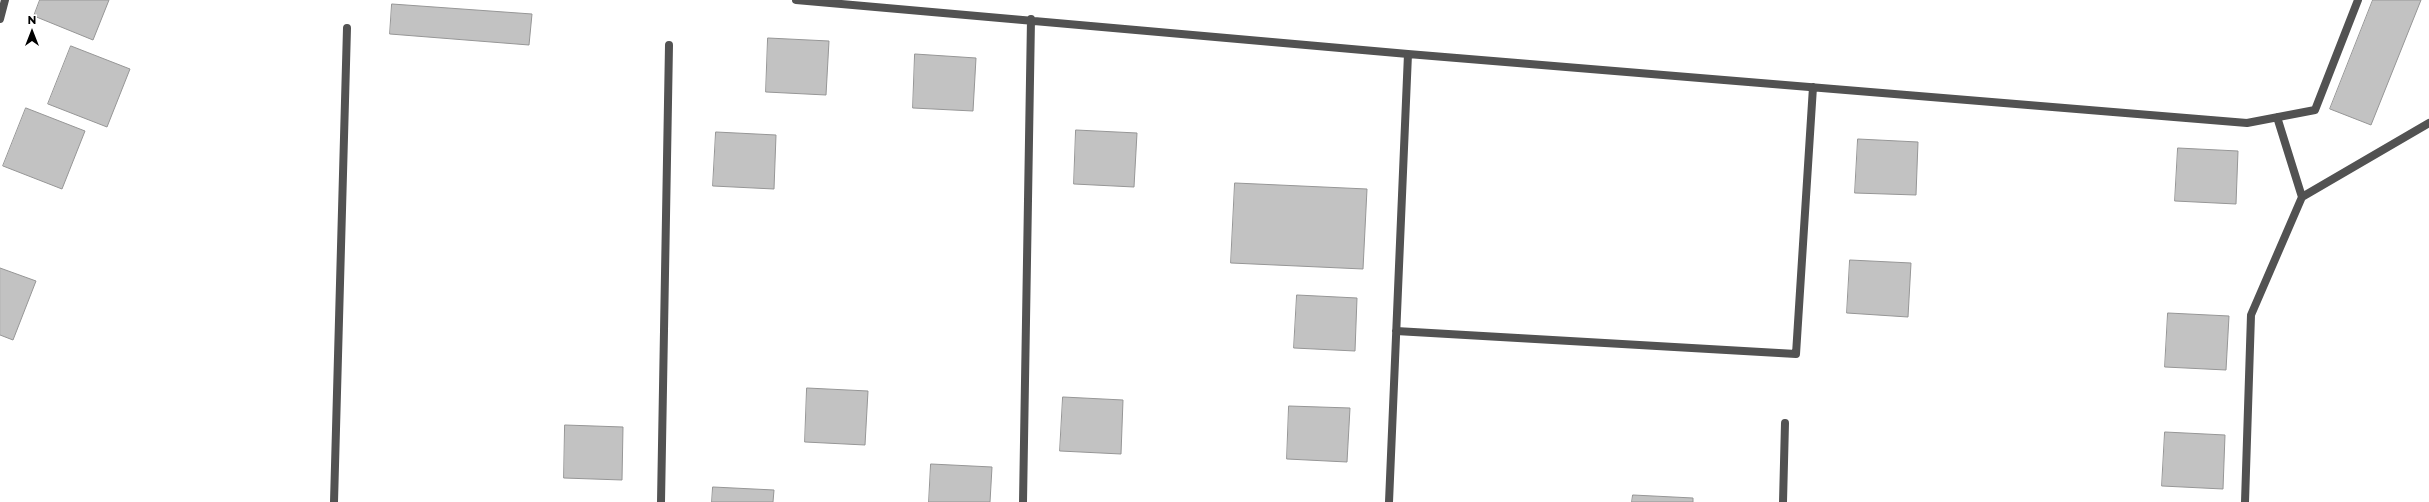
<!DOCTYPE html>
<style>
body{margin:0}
#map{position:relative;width:2429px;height:502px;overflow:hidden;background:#fff;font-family:Montserrat,sans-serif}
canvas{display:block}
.north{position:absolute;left:12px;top:12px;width:40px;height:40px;-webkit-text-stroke:3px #fff;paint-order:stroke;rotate:0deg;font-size:11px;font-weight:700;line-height:16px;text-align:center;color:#000}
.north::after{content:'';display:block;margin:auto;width:14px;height:18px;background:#000;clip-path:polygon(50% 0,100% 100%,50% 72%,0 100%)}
</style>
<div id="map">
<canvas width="2429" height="502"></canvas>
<div class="north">N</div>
</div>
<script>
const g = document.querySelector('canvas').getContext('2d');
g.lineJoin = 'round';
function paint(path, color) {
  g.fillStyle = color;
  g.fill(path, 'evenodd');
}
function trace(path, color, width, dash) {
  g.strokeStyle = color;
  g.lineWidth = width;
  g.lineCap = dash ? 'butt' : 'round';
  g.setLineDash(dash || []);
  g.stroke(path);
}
const building = new Path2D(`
 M40 0H109L93 40 34 16Z
 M2373 0H2421L2371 125 2330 109Z
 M392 4 532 14 529 45 390 34Z
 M768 38 829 41 826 95 766 92Z
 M71 46 130 69 107 127 48 104Z
 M915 54 976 58 973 111 913 108Z
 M26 108 85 131 62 189 3 166Z
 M1076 130 1137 133 1134 187 1074 184Z
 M716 132 776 135 774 189 713 186Z
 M1858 139 1918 142 1916 195 1855 193Z
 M2178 148 2238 151 2236 204 2175 201Z
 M1235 183 1367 189 1363 269 1231 263Z
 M1850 260 1911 263 1908 317 1847 313Z
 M0 268 36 281 13 340 0 335Z
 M1297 295 1357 298 1355 351 1294 348Z
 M2168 313 2229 316 2226 370 2165 367Z
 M807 388 868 391 865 445 805 442Z
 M1063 397 1123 400 1121 454 1060 451Z
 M1289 406 1350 408 1347 462 1287 459Z
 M565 425 623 427 622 480 564 478Z
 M2165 432 2225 435 2223 489 2162 486Z
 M931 464 992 467 990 502H929Z
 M713 487 774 490 773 502H712Z
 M1633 495 1693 498V502H1632Z`);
paint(building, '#c2c2c2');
trace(building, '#969696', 1);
trace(new Path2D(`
 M796 0 1408 54 2247 123 2315 110 2358 0
 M0 19 5 0
 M2302 197 2429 123
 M1396 331 1796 354 1813 87
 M334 502 347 28
 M661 502 669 45
 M1023 502 1031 19
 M1389 502 1408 54
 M1783 502 1785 423
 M2245 502 2251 315 2302 197 2277 117`), '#525252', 8);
</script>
